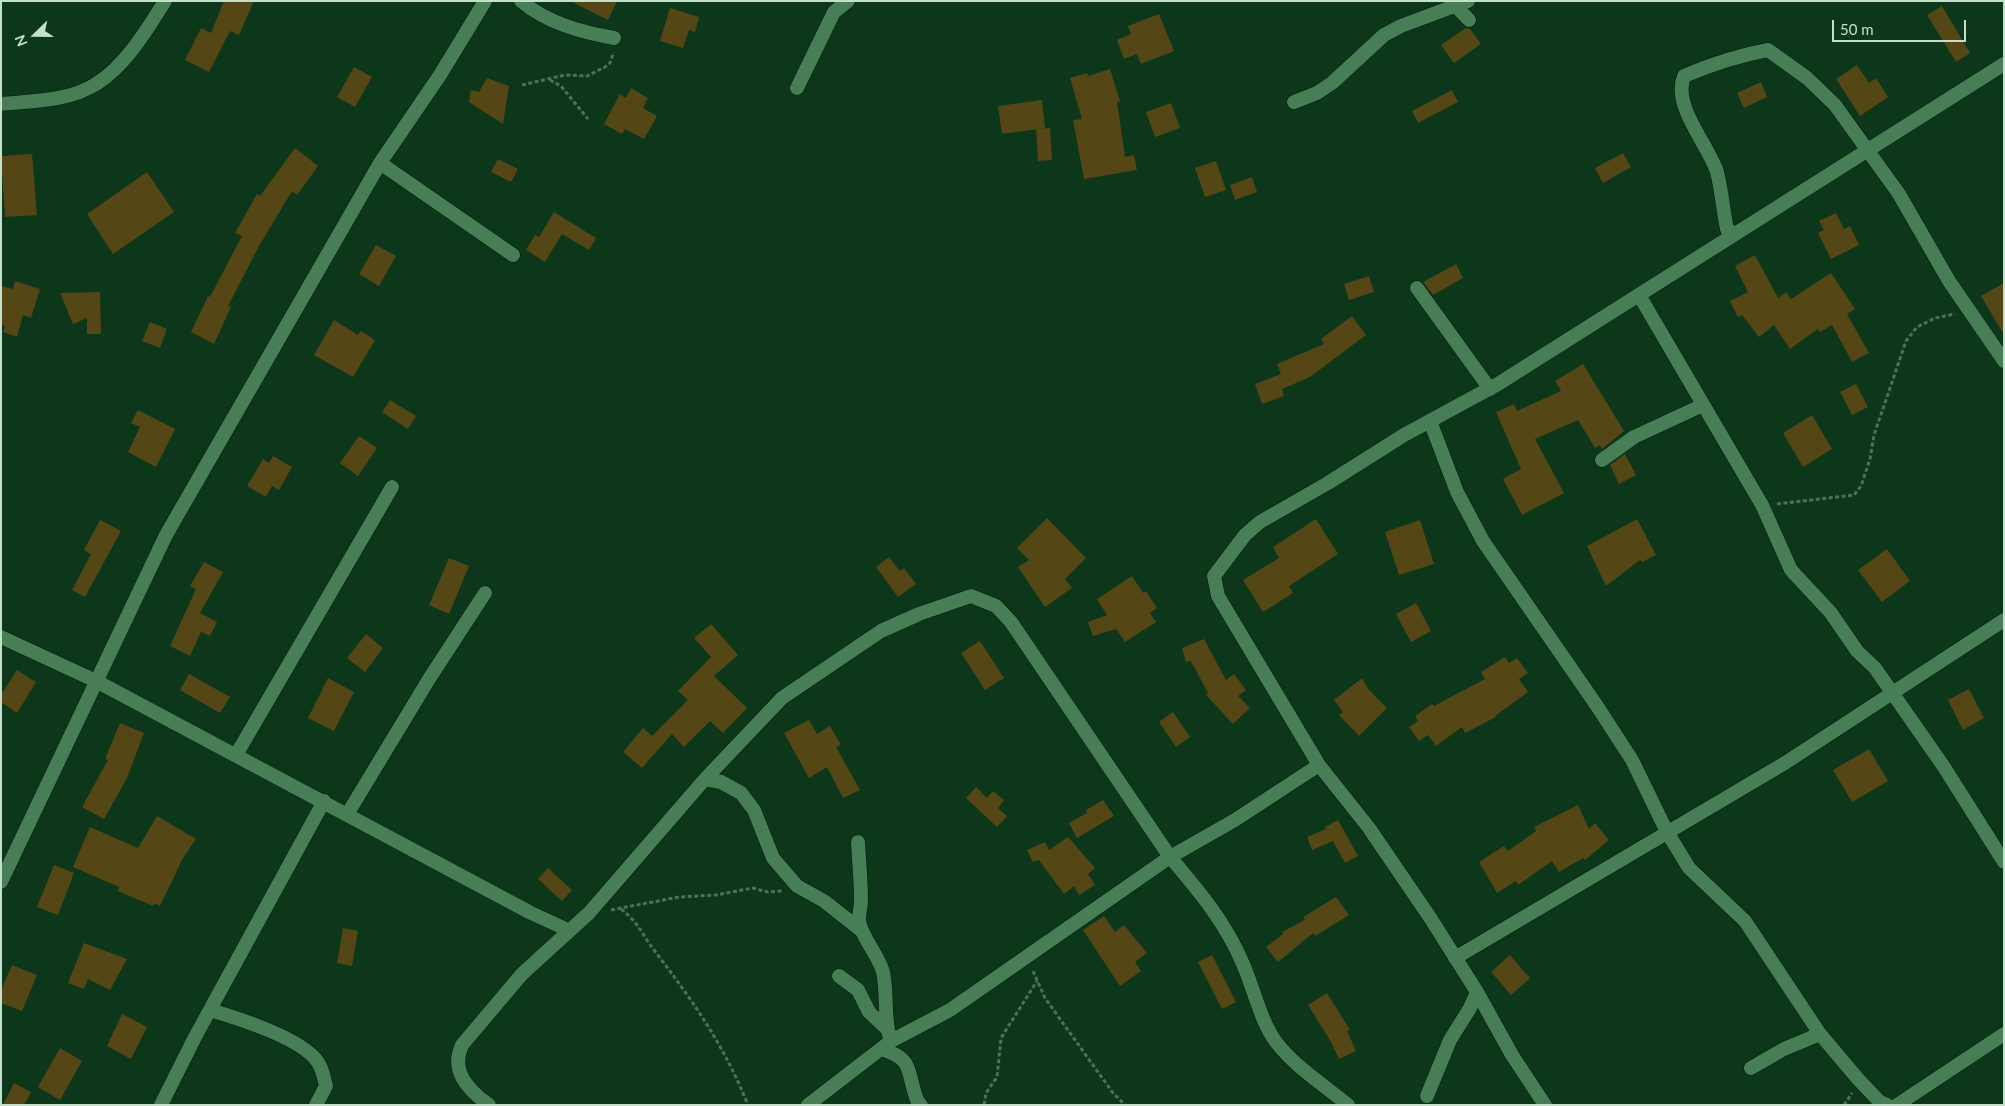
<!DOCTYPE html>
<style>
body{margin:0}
#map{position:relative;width:2005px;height:1106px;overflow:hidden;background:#0c371b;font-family:Lato,sans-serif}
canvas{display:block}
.frame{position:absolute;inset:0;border:2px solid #c4e0ca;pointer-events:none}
.north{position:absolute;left:10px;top:10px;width:50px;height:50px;-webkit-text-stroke:4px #0c371b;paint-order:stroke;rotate:248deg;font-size:14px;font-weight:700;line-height:20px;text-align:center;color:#c4e0ca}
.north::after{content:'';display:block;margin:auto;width:18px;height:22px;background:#c4e0ca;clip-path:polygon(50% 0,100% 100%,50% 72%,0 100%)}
.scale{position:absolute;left:1832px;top:20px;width:134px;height:22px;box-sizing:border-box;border:2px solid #c4e0ca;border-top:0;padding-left:6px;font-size:15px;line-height:18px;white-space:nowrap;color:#c4e0ca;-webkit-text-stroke:4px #0c371b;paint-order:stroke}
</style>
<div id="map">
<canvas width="2005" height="1106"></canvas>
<div class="frame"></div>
<div class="north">N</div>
<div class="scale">50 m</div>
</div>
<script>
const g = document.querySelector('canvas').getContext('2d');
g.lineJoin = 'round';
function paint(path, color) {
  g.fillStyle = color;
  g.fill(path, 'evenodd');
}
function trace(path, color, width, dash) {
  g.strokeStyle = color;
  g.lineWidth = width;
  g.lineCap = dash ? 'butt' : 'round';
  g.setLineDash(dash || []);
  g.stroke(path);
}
paint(new Path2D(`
 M224 1H254L239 35 230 31 209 72 185 60 201 28 211 33Z
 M570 1H617L608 20Z
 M1942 6 1970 53 1956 62 1927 15Z
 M670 8 699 17 695 32 689 30 683 48 660 41Z
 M1159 14 1174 51 1141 64 1137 54 1124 59 1117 40 1131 34 1128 26Z
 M1466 28 1470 29 1481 44 1454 63 1441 45Z
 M1857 65 1869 83 1876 78 1888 97 1860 116 1836 79Z
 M354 67 372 77 355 107 337 97Z
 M1110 69 1120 101 1117 102 1125 157 1134 155 1137 170 1084 179 1073 120 1082 119 1070 78 1087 73 1088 76Z
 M487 78 509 86 503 124 469 102 471 90 479 92Z
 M1761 82 1767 97 1744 108 1737 93Z
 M631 88 648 98 643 108 657 116 644 139 625 129 622 134 604 124 620 94 626 98Z
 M1452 90 1458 102 1418 123 1412 111Z
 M1042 100 1045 128 1002 134 998 106Z
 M1171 103 1180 128 1155 137 1146 112Z
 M1050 128 1052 160 1038 161 1036 129Z
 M295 148 318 166 297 195 292 191 259 246 228 306 231 307 214 344 191 332 208 296 210 297 242 236 235 233 257 194 260 196Z
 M1623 153 1631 167 1603 183 1595 168Z
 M32 154 37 215 5 217 1 156Z
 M498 159 518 169 511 182 491 172Z
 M1216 161 1226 190 1205 197 1195 168Z
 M147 172 174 212 113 254 87 214Z
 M1252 177 1257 192 1235 200 1230 185Z
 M554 212 596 238 589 250 562 234 545 262 526 250 535 235 539 237Z
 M1836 213 1844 229 1850 226 1859 245 1831 259 1818 233 1824 230 1819 221Z
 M376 245 396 256 379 286 359 274Z
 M1755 255 1778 298 1786 292 1791 299 1831 273 1855 309 1847 314 1869 353 1852 362 1832 325 1820 332 1818 329 1790 349 1774 325 1759 337 1742 315 1738 317 1730 301 1748 292 1735 266Z
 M1456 264 1463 278 1433 295 1423 282Z
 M1369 276 1374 292 1349 300 1344 284Z
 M15 281 40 289 31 318 23 315 17 337 3 332 5 326 1 324V286L13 289Z
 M2004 283V335L1981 296Z
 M100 292 101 334H87V318L73 324 60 293Z
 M1352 316 1366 335 1310 377 1282 389 1284 396 1262 404 1255 384 1281 374 1277 364 1324 344 1321 339Z
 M334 320 358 335 361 331 375 340 353 377 314 355Z
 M150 322 167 329 160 348 142 341Z
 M1583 364 1624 431 1602 449 1600 445 1595 448 1578 420 1535 439 1564 493 1522 515 1503 479 1521 469 1496 412 1514 404 1517 411 1561 391 1555 381Z
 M1856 384 1868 407 1852 415 1840 392Z
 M390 400 416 416 408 429 382 412Z
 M138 410 175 429 156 467 128 452 140 427 131 423Z
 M1812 415 1832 449 1803 467 1783 433Z
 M359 436 377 448 358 476 340 463Z
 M1625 454 1636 475 1619 484 1610 465Z
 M273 456 292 467 279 490 272 486 266 497 247 486 263 459 269 463Z
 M1047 518 1086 558 1065 579 1072 588 1045 607 1018 567 1029 560 1017 548Z
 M1316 519 1338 554 1289 586 1293 593 1263 612 1243 580 1279 558 1273 547Z
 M1637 519 1656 555 1642 562 1640 560 1606 586 1587 546Z
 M100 520 121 531 85 597 72 590 91 554 84 550Z
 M1420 520 1434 564 1399 575 1385 532Z
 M1887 549 1910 581 1882 602 1858 570Z
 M889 557 900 571 904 568 916 584 898 597 876 567Z
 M449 558 469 566 449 614 429 605Z
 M204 562 223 572 200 613 217 622 210 636 201 632 190 656 170 646 196 589 190 586Z
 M1132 576 1143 593 1146 591 1157 608 1150 613 1156 622 1125 642 1116 629 1093 636 1088 622 1107 615 1097 599Z
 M1416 603 1431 631 1411 642 1396 614Z
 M711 624 738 655 714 676 747 708 723 733 710 721 684 747 672 734 642 768 623 752 643 728 652 736 688 700 678 691 711 657 694 638Z
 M366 634 383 648 365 672 347 658Z
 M1204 639 1226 680 1234 674 1246 690 1238 696 1250 708 1233 724 1206 695 1208 693 1191 661 1186 662 1182 648Z
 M980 641 1004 678 985 690 961 653Z
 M1505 657 1509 663 1517 658 1528 673 1519 679 1528 692 1495 716 1496 717 1465 733 1462 727 1436 746 1428 735 1419 741 1409 727 1418 721 1415 716 1432 704 1434 706 1485 679 1481 672Z
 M17 670 36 682 17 713 1 702V695Z
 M189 674 230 697 220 713 180 690Z
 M328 678 354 692 334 731 308 718Z
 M1362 678 1369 690 1387 708 1359 736 1339 715 1343 712 1334 700Z
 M1969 689 1984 718 1963 730 1948 700Z
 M1173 712 1190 737 1176 747 1159 722Z
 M809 720 817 734 830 726 841 745 836 747 860 790 843 798 827 767 809 778 784 733Z
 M120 723 144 733 127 778 104 819 82 807 108 760 105 759Z
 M1869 749 1888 781 1852 802 1833 770Z
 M976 787 987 798 993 791 1004 800 998 808 1007 816 997 827 966 798Z
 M1103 800 1114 816 1077 838 1069 823 1087 813 1086 810Z
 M1578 805 1589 829 1595 823 1609 840 1585 860 1583 858 1559 872 1552 861 1518 885 1516 881 1497 893 1479 862 1504 846 1508 851 1536 831 1534 827Z
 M157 816 196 839 183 858 160 906 154 903 153 906 118 891 119 887 73 867 90 827 138 848Z
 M1338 820 1358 856 1345 863 1333 841 1312 850 1307 837 1326 829 1325 827Z
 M1068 837 1095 868 1088 874 1095 885 1079 895 1074 886 1064 894 1039 860 1033 862 1027 850 1045 842 1049 850Z
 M54 865 74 873 58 915 37 907Z
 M548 868 572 890 562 901 538 879Z
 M1336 897 1349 915 1315 936 1313 933 1278 962 1266 947 1283 934 1282 932 1305 920 1303 917Z
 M1104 916 1115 932 1124 925 1147 953 1135 962 1141 971 1120 986 1083 930Z
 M343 928 358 931 352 966 337 963Z
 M84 943 127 959 110 990 88 979 84 989 68 983Z
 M1212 955 1236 1002 1222 1009 1198 962Z
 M1510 955 1530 978 1511 995 1491 972Z
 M12 965 37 975 22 1011 1 1003V990Z
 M1327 993 1350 1030 1347 1031 1356 1051 1339 1059 1331 1042 1308 1005Z
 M122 1014 147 1027 131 1059 107 1046Z
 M60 1048 82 1061 60 1100 38 1087Z
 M14 1083 31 1092 24 1105H3Z`), '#554616');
const minor = new Path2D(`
 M521 1C547 23 581 32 614 38
 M1451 1 1469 20
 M797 88 834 12 848 1
 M1294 102 1317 93 1332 83 1384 35 1401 26 1468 1
 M1 104C31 101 70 101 96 84 125 66 147 30 165 1
 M380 163 513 255
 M1734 234 1727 229C1723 211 1722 191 1717 172 1708 144 1672 106 1684 76 1710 65 1740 55 1768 50L1807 78 1835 105 1899 194 1949 281 2004 361
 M1417 288 1490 389
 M1639 295 1762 505 1791 570 1831 613 1857 651 1875 668 1944 767 2004 862
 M1430 421 1457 492 1483 541 1597 706 1632 760 1667 832 1689 868 1745 921 1820 1034 1858 1079 1880 1102 1887 1105
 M1602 460 1634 437 1703 405
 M1 637 96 681 531 913 568 930
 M236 755 392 487
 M705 779 721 782 741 793 754 810 773 858 797 886 824 901 862 931
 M348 813 429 679 485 593
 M858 842C859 861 861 881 861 900 861 907 859 913 859 920 861 937 878 954 883 972 888 995 883 1020 891 1041
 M1 882 166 535 380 163 440 75 485 1
 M1455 958 1785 763 2004 620
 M839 976 858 990 869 1012 887 1029
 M210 1010C237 1018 305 1039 319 1064 323 1071 324 1078 326 1086L316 1105
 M881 1049C915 1059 906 1071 917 1100L921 1105
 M1751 1068 1784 1049 1820 1034
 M1427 1096 1450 1040 1470 1008 1477 992
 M161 1105 195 1037 324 801
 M489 1105C468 1090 450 1071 462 1045L522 974 589 913 705 779 782 698 881 631 919 614 971 596 996 606 1011 622 1170 857C1199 891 1226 923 1243 964 1254 989 1260 1020 1276 1042 1295 1067 1324 1085 1348 1105
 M808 1105 891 1041 950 1010 1170 857 1235 820 1319 765
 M1545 1105 1512 1055 1477 992 1431 919 1369 828 1319 765 1218 596 1214 576 1245 535 1260 522 1328 483 1404 435 1498 384 2004 64
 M1897 1105 2004 1034`);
trace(minor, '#011c09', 15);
trace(new Path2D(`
 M550 80 561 86 588 119
 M522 85 565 75 587 76 605 67 610 63 614 52
 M1777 504 1854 495 1861 486 1870 459 1874 435 1906 341 1917 327 1935 318 1955 314
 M621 909C639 923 641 933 654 950 693 1001 724 1045 748 1105
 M611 910 679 897 716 895 753 888 768 892 782 891
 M1033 971 1045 998 1113 1093 1125 1105
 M984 1105 986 1093 997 1077 1001 1038 1037 981
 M1844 1105 1852 1093`), '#4c7258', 3, [4, 2.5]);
trace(minor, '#487e56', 14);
</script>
